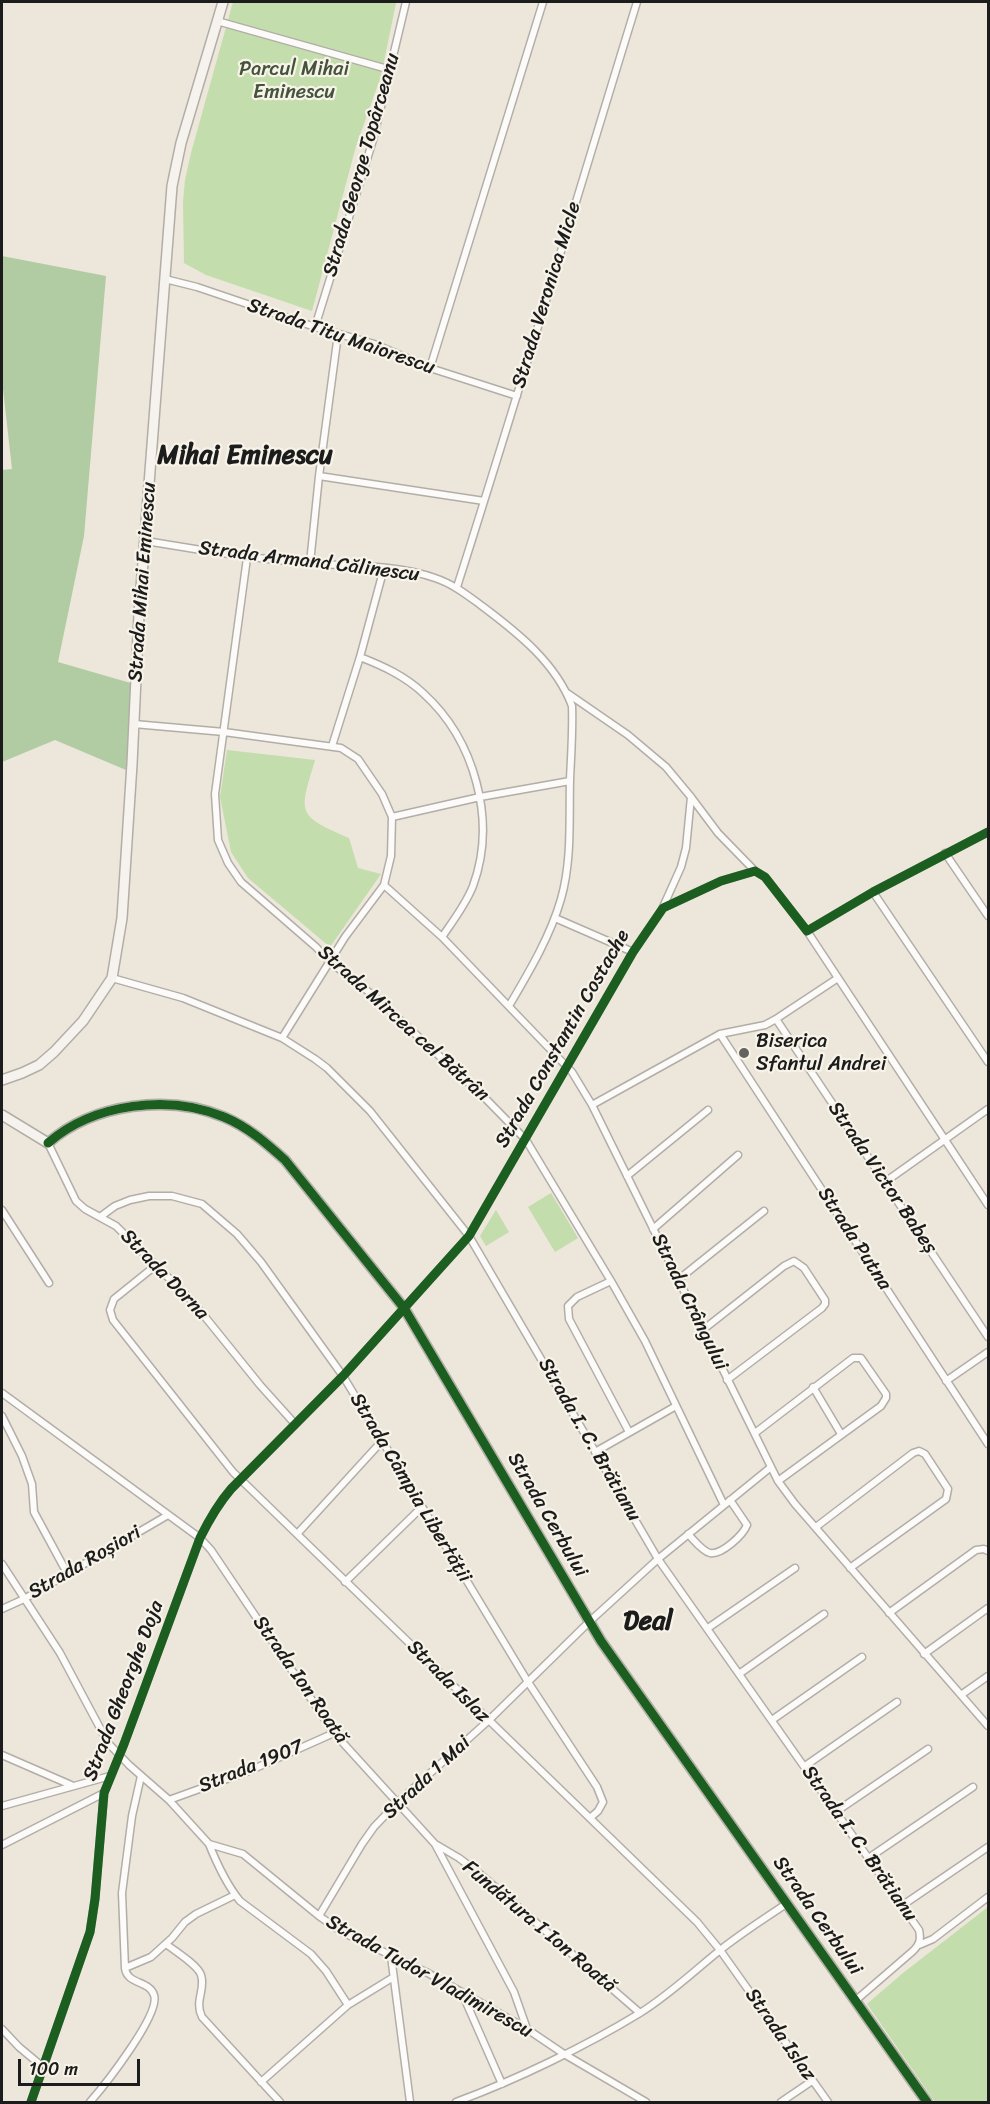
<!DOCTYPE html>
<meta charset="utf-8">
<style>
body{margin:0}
#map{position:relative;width:990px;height:2104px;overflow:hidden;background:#ece6db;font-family:Sriracha,sans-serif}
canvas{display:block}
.frame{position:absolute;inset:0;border:3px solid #1c1c1c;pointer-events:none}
.scale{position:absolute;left:18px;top:2059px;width:122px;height:27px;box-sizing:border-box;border:3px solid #1c1c1c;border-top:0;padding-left:8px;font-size:18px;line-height:21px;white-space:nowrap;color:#1c1c1c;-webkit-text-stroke:4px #f7f3e8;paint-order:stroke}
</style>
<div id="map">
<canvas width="990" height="2104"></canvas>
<div class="frame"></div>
<div class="scale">100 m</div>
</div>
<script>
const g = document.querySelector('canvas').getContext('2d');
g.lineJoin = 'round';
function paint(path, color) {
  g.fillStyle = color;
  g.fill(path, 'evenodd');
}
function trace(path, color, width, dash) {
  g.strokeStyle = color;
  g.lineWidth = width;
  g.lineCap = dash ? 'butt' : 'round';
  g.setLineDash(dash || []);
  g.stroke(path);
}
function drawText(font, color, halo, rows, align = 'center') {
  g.font = font + ' Sriracha,sans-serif';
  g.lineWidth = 4.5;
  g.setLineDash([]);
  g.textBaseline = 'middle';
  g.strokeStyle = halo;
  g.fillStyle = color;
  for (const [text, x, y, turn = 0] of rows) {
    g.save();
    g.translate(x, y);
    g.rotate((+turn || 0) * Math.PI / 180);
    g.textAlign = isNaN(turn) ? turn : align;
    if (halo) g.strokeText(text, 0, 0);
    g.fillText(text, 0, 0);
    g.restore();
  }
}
paint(new Path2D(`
 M233 2 396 3 381 76 356 146 312 311 206 275 184 263 183 202 185 180 191 153Z
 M227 750 315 760C299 814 296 815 349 838L358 868 381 874 330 947 248 878 231 852 220 797Z
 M551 1193 578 1238 555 1252 528 1207Z
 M496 1210 509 1232 486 1246 480 1236Z
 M988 1907V2102H935L867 2004 903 1973Z`), '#c3ddac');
paint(new Path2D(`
 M2 256 106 276 84 536 58 662 134 684 126 770 55 740 2 762V470L12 469 2 380Z`), '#b1cca2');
const street = new Path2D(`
 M217 21 391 70
 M165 279 197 287 315 327 374 344 430 368 517 396
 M315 327 373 140 406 2
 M430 368 543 2
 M319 476 484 501
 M146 541C200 550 254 559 309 563 350 567 396 564 435 578 453 584 467 595 482 606 518 633 556 663 572 706 573 731 571 755 570 780 569 819 572 861 561 899 550 937 529 972 509 1006
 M247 558 215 794 218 840 228 863 241 882 316 947 330 962 374 996 484 1097 526 1140 611 1281 645 1341 724 1505
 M310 563 319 476 338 334
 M457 587C519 393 577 197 637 2
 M360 657 384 568
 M567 693 628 735 666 767 691 797 718 833 755 871
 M134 724 224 732 341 748 358 759 382 794 392 817 391 856 384 885 345 937 282 1038
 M332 746 360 657C383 666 405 676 423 693 475 740 497 821 473 886 466 904 453 921 442 937
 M392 817 480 797 570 781
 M945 853 988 916
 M384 885 442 937 572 1072 592 1105 778 1481 795 1504 988 1726
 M873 892 988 1062
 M663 907 681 867 686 848 691 797
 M555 918 633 952
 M807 931 988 1205
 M112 978 183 998 282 1038 315 1059 327 1068 370 1111 469 1236 658 1559 919 1930C921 1939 920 1944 913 1951L855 2001
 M776 1019 988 1337
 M720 1034 988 1444
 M592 1105 720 1034 765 1025 776 1019 838 978
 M48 1143 76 1201 85 1209 116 1226 193 1302 260 1385 295 1424
 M627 1176 708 1110
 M885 1182 988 1109
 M2 1210 49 1283
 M100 1217 115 1206 130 1200 149 1196H172L202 1204 237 1234 261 1262 343 1376 528 1682 597 1787 603 1802 598 1811 590 1818
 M653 1229 738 1155
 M155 1266 114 1299 110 1310 113 1320 233 1472 697 1922 720 1950 828 2102
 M679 1279 764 1211
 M611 1281 577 1297 568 1306 569 1319 629 1432
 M704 1329 784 1266 794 1261 804 1268 825 1300V1304L822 1308 727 1380
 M946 1381 988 1352
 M813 1387 841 1434
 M2 1393 200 1538 211 1550 334 1733 435 1844 514 1992 527 2029
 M2 1416 22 1456 32 1484 34 1512 67 1573
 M755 1433 853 1358H861L886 1394V1398L881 1406 778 1481
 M595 1452 676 1406
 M816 1527 913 1453 919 1451 925 1454 948 1489 946 1499 850 1568
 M298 1533 382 1441
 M688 1534C694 1540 702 1551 710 1553 722 1555 743 1535 747 1525L730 1500
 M2 1564 60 1653 108 1743 129 1765 169 1800 209 1844 243 1854 319 1916 342 1932 426 1972 527 2029 564 2054 646 2102
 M345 1582 422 1507
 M2 1609 24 1599 168 1515
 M889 1613 976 1550 984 1549 988 1551
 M708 1628 795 1568
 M924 1654 988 1608
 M739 1674 824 1614
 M961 1695 988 1676
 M772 1720 862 1657
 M2 1755 71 1785
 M805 1766 897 1702
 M169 1800 249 1771 334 1733
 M2 1806 110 1776
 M837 1811 928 1749
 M209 1844C217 1864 226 1884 240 1901L311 1954 326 1971 348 2005
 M2 1845 104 1793
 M437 1845 459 1858 480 1874 640 2013
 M870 1857 973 1787
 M903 1905 988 1847
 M319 1916 362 1844 374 1827 397 1803 488 1721 589 1622 658 1559 771 1467
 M166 1944C175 1951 198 1965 201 1975 206 1989 194 2001 202 2017L280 2102
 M919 1945 933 1939 988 1897
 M391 1956 410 2102
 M125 1968 151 1957 172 1938 185 1922 196 1914 235 1895
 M462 1993 502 2084
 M2 2029 19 2047 43 2067
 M261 2082 348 2005 392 1978
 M31 2102 90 1932 95 1899 104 1793 124 1744 200 1538C209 1520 218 1504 231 1489L343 1376 469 1236 633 952 663 908 721 881 755 871 765 877 807 931 873 892 988 832
 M90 2102C104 2086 161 2014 154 1995 149 1980 127 1985 125 1968L122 1893 132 1816 141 1776
 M456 2102C516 2080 586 2046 640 2013 669 1995 693 1972 719 1951 740 1934 764 1919 786 1904
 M781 2102 812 2081`);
const secondary = new Path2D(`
 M2 1080 22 1073 39 1065 54 1052 83 1021 112 978 122 918 132 764 139 614 172 186 181 143 223 2
 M2 1115 48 1143C94 1103 169 1094 224 1117 248 1127 266 1143 285 1160L404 1308 601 1641 927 2102`);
trace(street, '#b2aea7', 9);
trace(secondary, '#b2aea7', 12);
trace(street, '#fcfbfa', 6);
trace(secondary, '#f6f3ef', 9);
trace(new Path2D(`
 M48 1143C94 1103 169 1094 224 1117 248 1127 266 1143 285 1160L404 1308 601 1641 927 2102
 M31 2102 90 1932 95 1899 104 1793 124 1744 200 1538C209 1520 218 1504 231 1489L343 1376 469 1236 633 952 663 908 721 881 755 871 765 877 807 931 873 892 988 832`), '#1b5e20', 9);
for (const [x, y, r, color] of [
 [744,1053,6,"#65635f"]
]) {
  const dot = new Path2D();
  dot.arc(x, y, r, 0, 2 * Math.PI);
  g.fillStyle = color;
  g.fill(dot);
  trace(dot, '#f7f3e8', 2);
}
drawText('20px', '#44543c', '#f7f3e8', [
 ["Parcul Mihai",294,70],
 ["Eminescu",294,93]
]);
drawText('20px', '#1c1c1c', '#f7f3e8', [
 ["Strada George Topârceanu",362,165,-74],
 ["Strada Veronica Micle",547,295,-73],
 ["Strada Titu Maiorescu",341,337,19],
 ["Strada Armand Călinescu",309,562,7],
 ["Strada Mihai Eminescu",143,582,-86],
 ["Strada Mircea cel Bătrân",403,1024,42],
 ["Strada Constantin Costache",563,1039,-60],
 ["Strada Victor Babeș",882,1178,56],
 ["Strada Putna",854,1239,57],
 ["Strada Dorna",164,1275,46],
 ["Strada Crângului",689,1302,64],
 ["Strada I. C. Brătianu",589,1440,60],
 ["Strada Câmpia Libertății",410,1488,59],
 ["Strada Cerbului",547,1515,60],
 ["Strada Roșiori",85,1563,-30],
 ["Strada Ion Roată",300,1680,55],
 ["Strada Islaz",448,1682,45],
 ["Strada Gheorghe Doja",124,1691,-69],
 ["Strada 1907",251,1767,-22],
 ["Strada 1 Mai",427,1778,-43],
 ["Strada I. C. Brătianu",859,1844,55],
 ["Strada Cerbului",817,1916,55],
 ["Fundătura I Ion Roată",539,1927,40],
 ["Strada Tudor Vladimirescu",429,1977,29],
 ["Strada Islaz",780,2035,55]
]);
drawText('20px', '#1c1c1c', '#f7f3e8', [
 ["Biserica",756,1042],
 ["Sfantul Andrei",756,1065]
], 'left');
drawText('bold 26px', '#1c1c1c', '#f7f3e8', [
 ["Mihai Eminescu",245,456],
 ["Deal",648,1622]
]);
</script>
